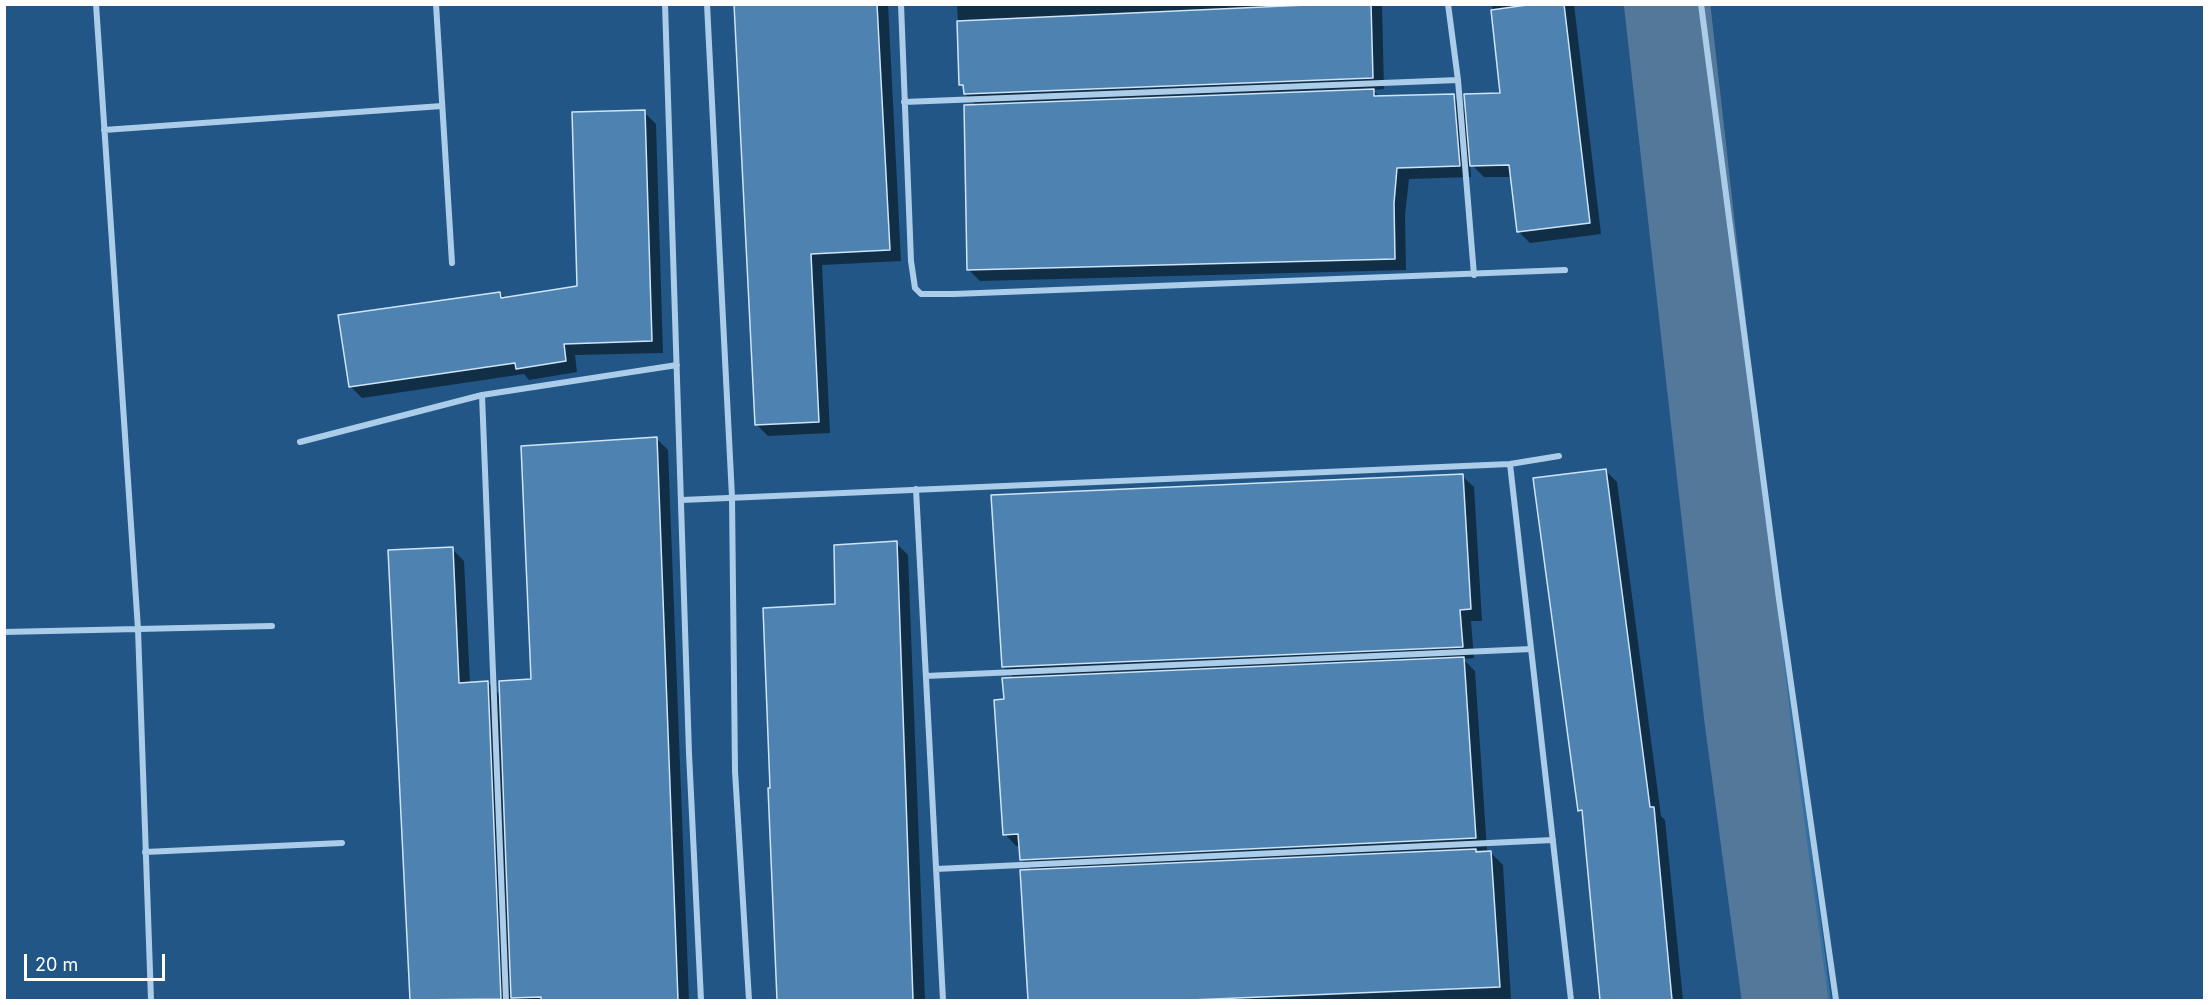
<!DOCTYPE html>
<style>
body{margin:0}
#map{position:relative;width:2209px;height:1005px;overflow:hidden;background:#215686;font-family:Inter,sans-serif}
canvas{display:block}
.frame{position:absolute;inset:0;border:6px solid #fff;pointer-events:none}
.scale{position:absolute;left:24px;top:954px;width:141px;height:27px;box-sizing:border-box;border:3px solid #fff;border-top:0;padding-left:8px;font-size:18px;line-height:21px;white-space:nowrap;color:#fff;-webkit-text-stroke:4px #215686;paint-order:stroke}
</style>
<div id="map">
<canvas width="2209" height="1005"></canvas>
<div class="frame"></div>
<div class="scale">20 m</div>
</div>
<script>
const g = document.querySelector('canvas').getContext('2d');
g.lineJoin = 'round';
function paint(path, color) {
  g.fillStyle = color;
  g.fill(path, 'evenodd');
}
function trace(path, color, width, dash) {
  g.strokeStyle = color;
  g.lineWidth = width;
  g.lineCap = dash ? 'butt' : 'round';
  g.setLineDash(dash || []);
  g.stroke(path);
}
paint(new Path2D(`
 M1667 5H1701L1831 1000H1787L1711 398Z`), '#3570a3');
paint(new Path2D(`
 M735 4H888L901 261 822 265 830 433 768 436 756 424Z
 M957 4H1382L1384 89 1373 90 1380 97 1453 96 1467 110 1502 95 1492 4H1574L1601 234 1530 243 1518 231 1512 177H1484L1470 163 1471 177 1409 179 1405 215 1406 270 980 281 968 269 977 106 965 94V88L961 84Z
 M644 112 656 124 663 353 575 355 577 372 529 380 524 374 362 398 350 386 500 293 506 299 579 287Z
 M657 439 668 450 689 1000H516L511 996V1000H411L390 552 452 549 464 561 470 684 488 683 501 696 533 680Z
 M1605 470 1617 482 1661 816 1665 820 1683 1000H1601L1583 815 1579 810Z
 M1462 476 1474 487 1482 621H1471L1474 658 1463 659 1475 671 1487 850H1475L1479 854 1491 853 1503 865 1511 999 1471 1000H1030L1022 872 1033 871 1021 859 1020 846H1016L1005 834V701L1015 679 1003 667Z
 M896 543 908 555 925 1000H779L770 789 837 605Z`), '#0007');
trace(new Path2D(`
 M1667 4 1747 716 1785 1000`), '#53789a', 86);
const building = new Path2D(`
 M734 4H877L890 250 811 254 819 422 755 425Z
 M1328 4H1371L1373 78 964 94 963 85H959L957 21Z
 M1534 4H1564L1590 223 1517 232 1509 165 1470 166 1464 94 1500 93 1491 10Z
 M1374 89V96L1454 94 1460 166 1397 168 1394 203 1395 259 967 270 964 105Z
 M645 110 652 341 564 344 566 361 516 369 515 363 349 387 338 315 500 292 501 298 577 286 572 112Z
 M657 437 678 1000H541V997L511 998 499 681 531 679 521 446Z
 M1606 469 1650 807H1654L1672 1000H1600L1582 810 1578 811 1533 478Z
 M1463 474 1471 609 1460 610 1463 647 1002 667 991 495Z
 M897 541 913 1000H777L768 788H770L763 608 835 604 834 545Z
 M453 547 459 683 488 681 501 999 410 1000 388 550Z
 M1464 657 1476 838 1020 860 1018 834 1003 835 994 700 1004 699 1002 678Z
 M1476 849V852L1491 851 1500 987 1190 1000H1028L1020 870Z`);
paint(building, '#4e82b1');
trace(building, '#cfe5f7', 1.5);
trace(new Path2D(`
 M96 4 138 629 151 1000
 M436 4 452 263
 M665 4 689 753 701 1000
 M707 4 732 497 735 771 749 1000
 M901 4 911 261 915 288 921 294H954L1565 270
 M1448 4 1458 80 1474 275
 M1701 4 1779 599 1836 1000
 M904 102 1458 80
 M104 130 442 106
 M482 395 506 1000
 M300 442 482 395 677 365
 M1510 464 1571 1000
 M916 489 943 1000
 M682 500 1510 464 1559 456
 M4 632 272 626
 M926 676 1531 649
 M145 852 342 843
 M936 869 1553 840`), '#abcdea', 6);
</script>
